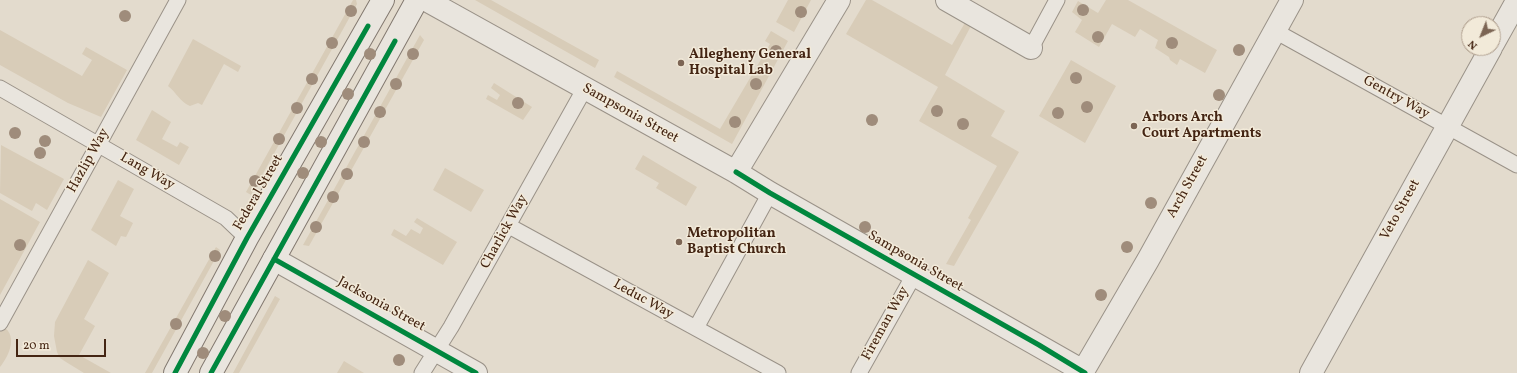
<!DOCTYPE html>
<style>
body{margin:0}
#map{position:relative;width:1517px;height:373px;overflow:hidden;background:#e3dbcd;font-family:Vollkorn,serif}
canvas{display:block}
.north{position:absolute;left:1461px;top:16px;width:40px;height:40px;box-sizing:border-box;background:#f2ead9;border:1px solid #ac9b8a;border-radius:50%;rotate:223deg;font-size:11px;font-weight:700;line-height:16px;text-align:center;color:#442513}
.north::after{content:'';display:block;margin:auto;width:14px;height:18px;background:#7c6554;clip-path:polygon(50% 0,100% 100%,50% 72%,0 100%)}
.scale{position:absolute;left:16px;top:339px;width:90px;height:18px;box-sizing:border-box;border:2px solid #442513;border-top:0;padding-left:5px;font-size:12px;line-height:14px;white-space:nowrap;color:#442513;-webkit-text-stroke:3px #f2ead9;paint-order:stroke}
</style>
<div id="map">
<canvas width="1517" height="373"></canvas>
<div class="north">N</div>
<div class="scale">20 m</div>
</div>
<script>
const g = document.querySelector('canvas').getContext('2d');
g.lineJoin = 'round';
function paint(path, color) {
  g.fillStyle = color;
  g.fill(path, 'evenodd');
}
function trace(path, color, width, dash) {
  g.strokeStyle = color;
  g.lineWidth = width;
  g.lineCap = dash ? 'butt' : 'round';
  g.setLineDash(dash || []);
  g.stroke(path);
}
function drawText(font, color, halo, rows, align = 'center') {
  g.font = font + ' Vollkorn,serif';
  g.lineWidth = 3;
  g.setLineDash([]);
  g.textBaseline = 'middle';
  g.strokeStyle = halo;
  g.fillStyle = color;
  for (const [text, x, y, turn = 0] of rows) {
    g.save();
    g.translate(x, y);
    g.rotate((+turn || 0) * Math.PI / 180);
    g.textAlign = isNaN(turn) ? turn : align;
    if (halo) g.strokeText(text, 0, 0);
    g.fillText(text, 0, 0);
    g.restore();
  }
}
paint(new Path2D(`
 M353 0H356L357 4 251 195 246 192Z
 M475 0H491L599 60 595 68Z
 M788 0H811L794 32 776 22Z
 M866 0H872L952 45 966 21 972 24 945 75 1005 111 991 136 1019 152 954 266 946 264 971 220 968 218 997 166 919 121 938 87 846 34Z
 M1106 0H1128L1217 50 1205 73 1180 59 1177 65 1170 60 1169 57 1155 48 1158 40 1140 29 1135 37 1112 24 1099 47 1075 32 1082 20 1072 12 1078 1 1098 13Z
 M0 30 82 76 92 60 82 54 86 47 127 70 101 117 68 103 0 65Z
 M771 31 788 41 732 144 614 77 617 71 720 129 770 44 765 41Z
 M420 35 424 40 309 246 303 245Z
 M193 39 241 66 238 72 224 64 202 105 198 103 190 106C180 102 176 92 168 86Z
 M1071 60 1116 86 1085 143 1039 116Z
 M494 83 532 107 523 120 486 99 488 95 497 100 500 95 491 88Z
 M152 110 171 122 162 139 177 147 180 142 189 147 179 165 136 140Z
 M1 145 64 179 47 210 36 203 32 211 0 193Z
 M643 155 697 187 686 206 656 188 659 183 635 169Z
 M445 168 484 190 471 212 433 190Z
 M118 180 134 189 120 216 133 223 126 237 121 236 116 246 91 230Z
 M0 199 40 222 0 295Z
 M417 218 457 242 443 265 391 235 394 229 406 236 411 229 420 234 423 228 414 222Z
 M216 247 220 250 152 373H145Z
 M88 260 109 273 84 319 95 326 79 355 111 373H84L66 362 60 358 57 352 54 336 55 322Z
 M275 296 280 299 239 373H233Z
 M0 325C19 333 10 355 0 367Z
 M344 361 364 373H337Z`), '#d8ccb8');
const service = new Path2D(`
 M1275 31 1517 165
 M1031 48 1057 0
 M0 88 226 218 247 238
 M509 226 778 373
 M0 323 178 0
 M696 328 770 193
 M422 373 451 327 585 88
 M859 373 914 275`);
const minor = new Path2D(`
 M426 0 736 172 770 193 1083 371
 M947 0 1031 48
 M1493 44 1517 1
 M736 172 839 0
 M274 259 476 373
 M1082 373 1148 260 1292 0
 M1311 373 1491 48`);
const secondary = new Path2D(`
 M175 373 247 238 383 0
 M211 373 417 0`);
trace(service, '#9a9288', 17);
trace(minor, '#9a9288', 24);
trace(secondary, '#837970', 24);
trace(service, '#e9e5de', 15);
trace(minor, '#e9e5de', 22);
trace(secondary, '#e9e5de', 22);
trace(new Path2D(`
 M736 172 770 193 1039 345 1085 373
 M274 259 476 373
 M175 373 247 238 368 26
 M211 373 395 41`), '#00873e', 5);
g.fillStyle = '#9f8c7b';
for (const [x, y] of [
 [1083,10],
 [351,11],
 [801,12],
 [125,16],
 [1098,37],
 [332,43],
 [1172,43],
 [1239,50],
 [776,51],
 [370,54],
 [413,54],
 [1076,78],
 [312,79],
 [396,84],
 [756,84],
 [348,94],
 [1219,95],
 [518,103],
 [1087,107],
 [297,108],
 [937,111],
 [380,112],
 [1058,113],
 [872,120],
 [735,122],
 [963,124],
 [15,133],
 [279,139],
 [45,141],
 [321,142],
 [364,142],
 [40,153],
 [303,173],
 [347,174],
 [255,181],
 [333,197],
 [1151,203],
 [316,227],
 [865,227],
 [20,245],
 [1127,247],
 [215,256],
 [1101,295],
 [225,316],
 [176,324],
 [203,353],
 [399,360]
]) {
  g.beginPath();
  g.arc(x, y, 6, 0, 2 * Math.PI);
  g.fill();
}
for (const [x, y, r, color] of [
 [681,63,4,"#7c6554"],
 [1134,126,4,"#7c6554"],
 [679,242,4,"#7c6554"]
]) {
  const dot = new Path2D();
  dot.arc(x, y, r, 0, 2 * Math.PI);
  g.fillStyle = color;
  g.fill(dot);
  trace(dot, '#f2ead9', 1.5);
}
drawText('bold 14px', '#442513', '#f2ead9', [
 ["Allegheny General",689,55],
 ["Hospital Lab",689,71],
 ["Arbors Arch",1142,118],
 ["Court Apartments",1142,134],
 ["Metropolitan",687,234],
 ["Baptist Church",687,250]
], 'left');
drawText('14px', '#442513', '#f2ead9', [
 ["Gentry Way",1396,98,29],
 ["Sampsonia Street",630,114,29],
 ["Hazlip Way",89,161,-61],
 ["Lang Way",147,172,30],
 ["Arch Street",1188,187,-61],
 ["Federal Street",259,193,-60],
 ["Veto Street",1401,210,-61],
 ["Charlick Way",505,232,-61],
 ["Sampsonia Street",915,262,30],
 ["Leduc Way",643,300,29],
 ["Jacksonia Street",381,305,29],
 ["Fireman Way",886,324,-61]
]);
</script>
